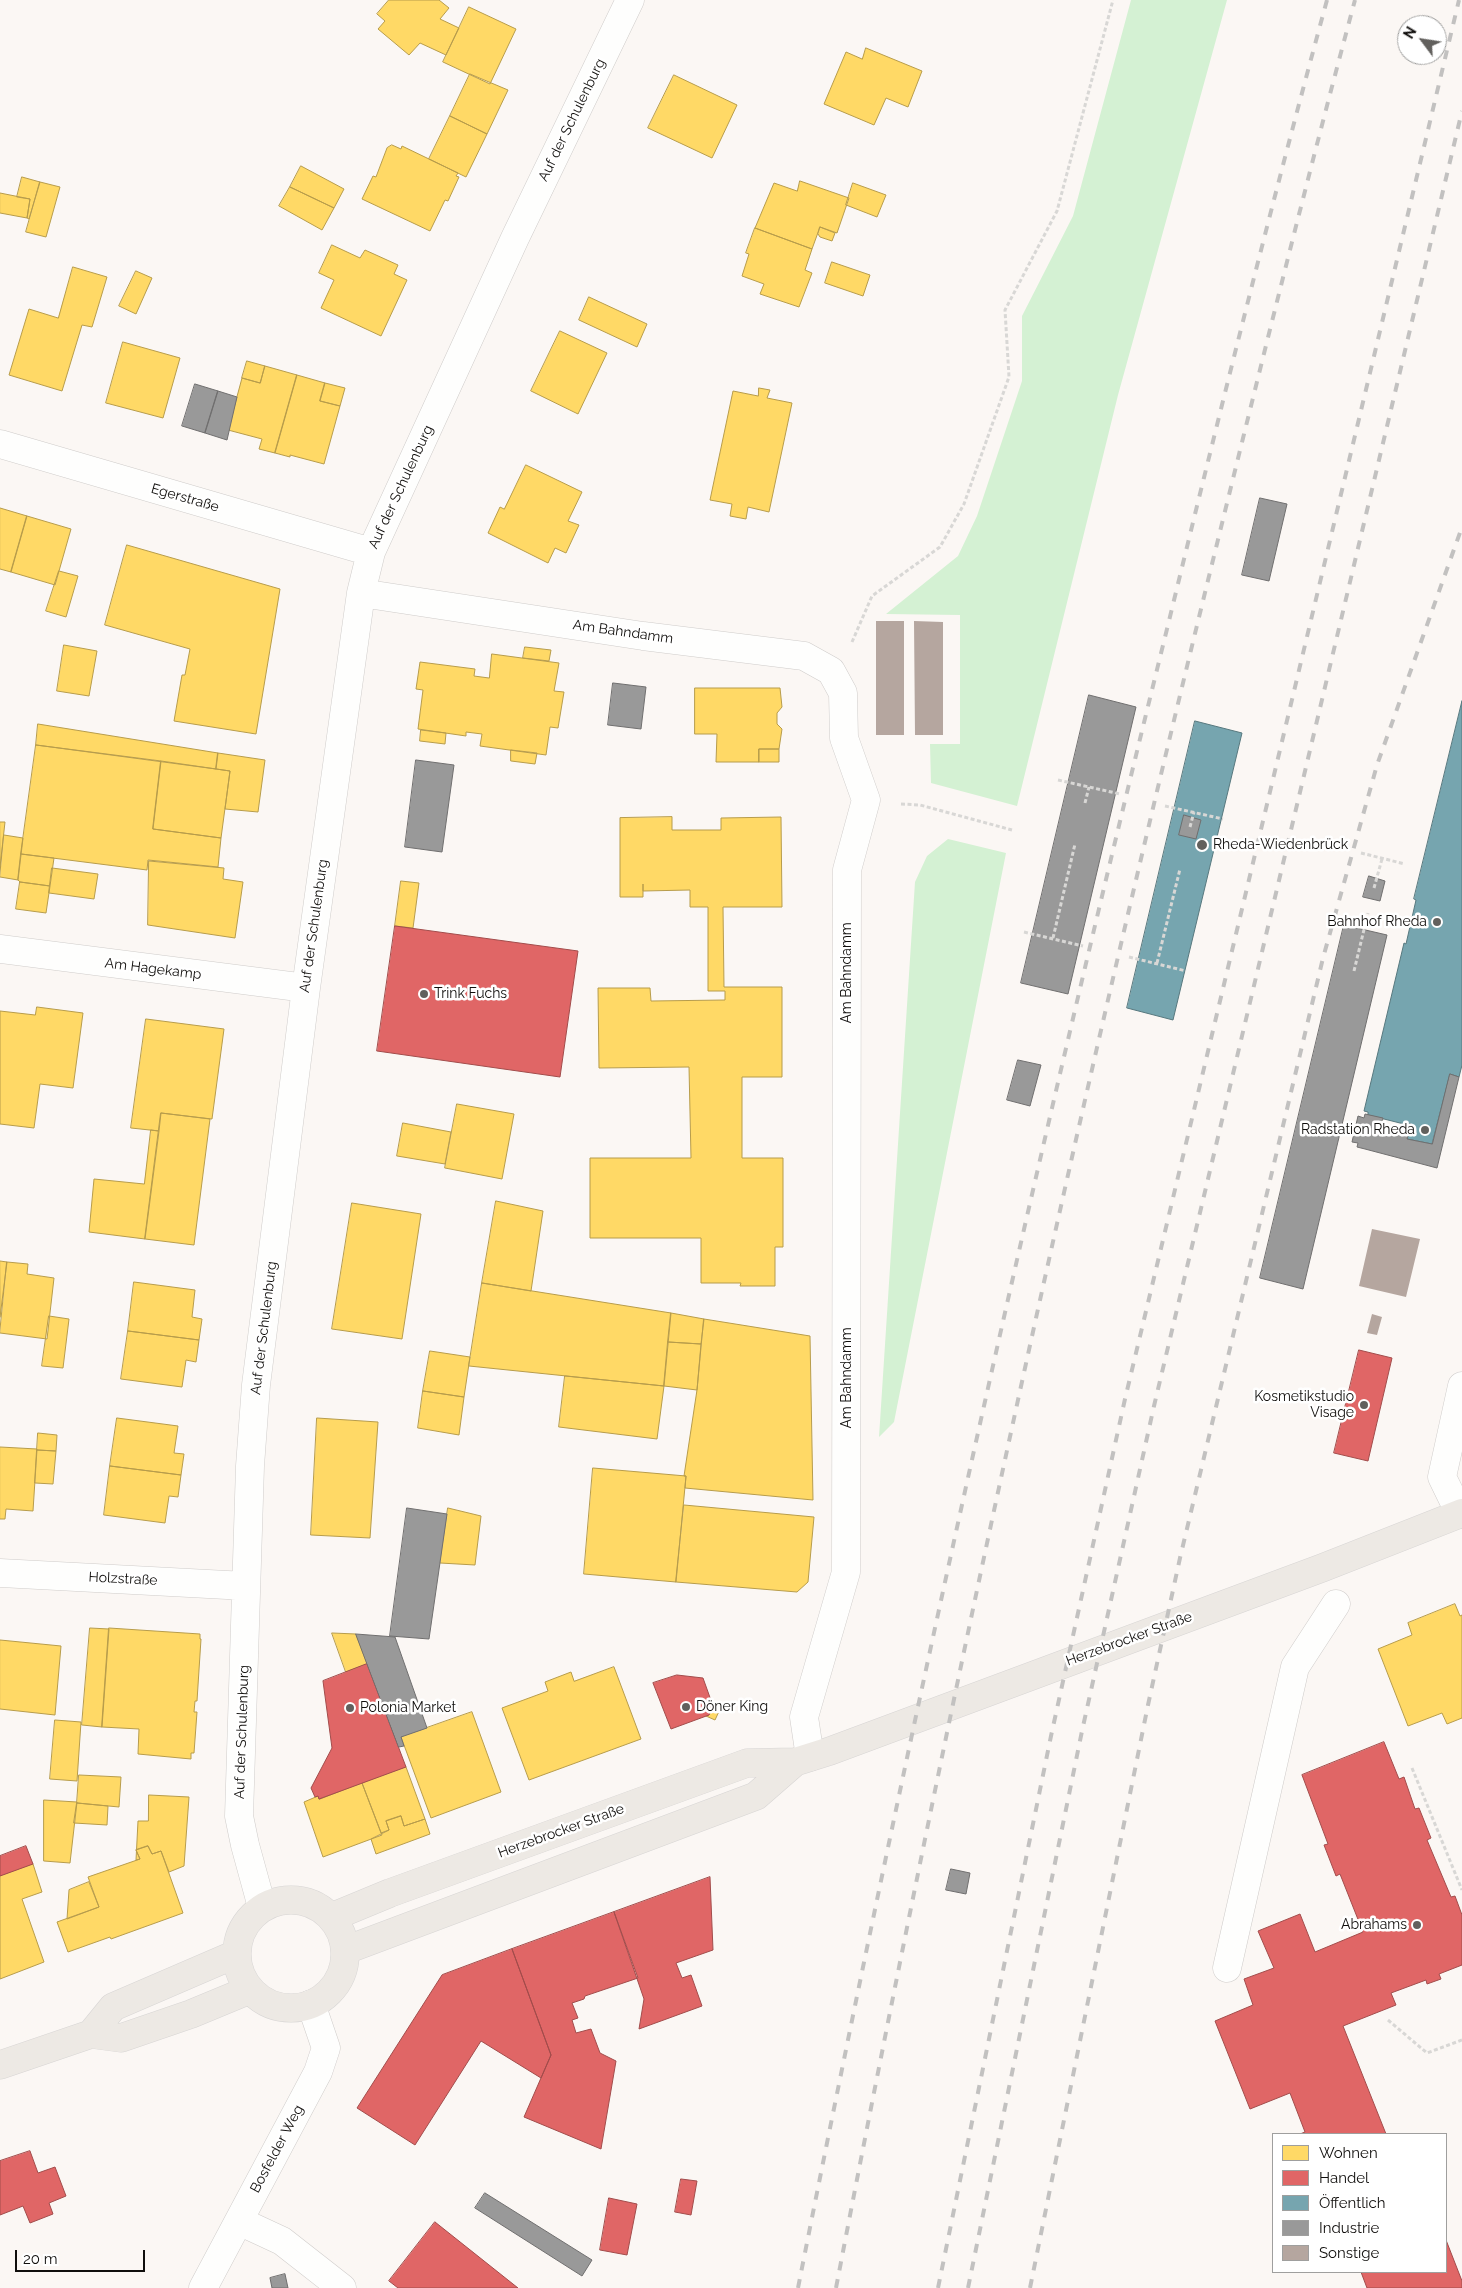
<!DOCTYPE html>
<meta charset="utf-8">
<style>
body{margin:0}
#map{position:relative;width:1462px;height:2288px;overflow:hidden;background:#fbf7f4;font-family:Raleway,sans-serif}
canvas{display:block}
.legend{position:absolute;left:1272px;top:2133px;width:175px;height:140px;box-sizing:border-box;background:#fff;border:1px solid #9f9f9e;margin:0;padding:6px 9px;list-style:none;font-size:15px;color:#100e0c}
.legend li{display:flex;align-items:center;gap:10px;height:25px}
.legend b{width:25px;border:1px solid #9f9f9e}
.north{position:absolute;left:1397px;top:15px;width:50px;height:50px;box-sizing:border-box;background:#fff;border:1px solid #9f9f9e;border-radius:50%;rotate:301deg;font-size:14px;font-weight:700;line-height:20px;text-align:center;color:#100e0c}
.north::after{content:'';display:block;margin:auto;width:18px;height:22px;background:#62605d;clip-path:polygon(50% 0,100% 100%,50% 72%,0 100%)}
.scale{position:absolute;left:15px;top:2250px;width:130px;height:22px;box-sizing:border-box;border:2px solid #100e0c;border-top:0;padding-left:6px;font-size:15px;line-height:18px;white-space:nowrap;color:#100e0c;-webkit-text-stroke:4px #fff;paint-order:stroke}
</style>
<div id="map">
<canvas width="1462" height="2288"></canvas>
<ul class="legend">
<li><b style="height:14px;background:#ffd966"></b>Wohnen</li>
<li><b style="height:14px;background:#e06666"></b>Handel</li>
<li><b style="height:14px;background:#76a5af"></b>Öffentlich</li>
<li><b style="height:14px;background:#999"></b>Industrie</li>
<li><b style="height:14px;background:#b5a69f"></b>Sonstige</li>
</ul>
<div class="north">N</div>
<div class="scale">20 m</div>
</div>
<script>
const g = document.querySelector('canvas').getContext('2d');
g.lineJoin = 'round';
function paint(path, color) {
  g.fillStyle = color;
  g.fill(path, 'evenodd');
}
function trace(path, color, width, dash) {
  g.strokeStyle = color;
  g.lineWidth = width;
  g.lineCap = dash ? 'butt' : 'round';
  g.setLineDash(dash || []);
  g.stroke(path);
}
function drawText(font, color, halo, rows, align = 'center') {
  g.font = font + ' Raleway,sans-serif';
  g.lineWidth = 5;
  g.setLineDash([]);
  g.textBaseline = 'middle';
  g.strokeStyle = halo;
  g.fillStyle = color;
  for (const [text, x, y, turn = 0] of rows) {
    g.save();
    g.translate(x, y);
    g.rotate((+turn || 0) * Math.PI / 180);
    g.textAlign = isNaN(turn) ? turn : align;
    if (halo) g.strokeText(text, 0, 0);
    g.fillText(text, 0, 0);
    g.restore();
  }
}
paint(new Path2D(`
 M1131 0H1227L1118 395 1017 806 931 783 930 744H960V615L886 614 958 556 977 516 1022 381V316L1073 216Z
 M948 839 1006 853 894 1422 879 1437 915 882 927 856Z`), '#d4f1d3');
const homes = new Path2D(`
 M389 0H439L449 8 440 19 459 28 446 55 420 43 409 55 378 29 385 21 377 14Z
 M469 7 516 29 490 84 443 62Z
 M866 48 922 71 908 107 886 98 874 125 824 104 846 52 862 59Z
 M470 74 508 90 487 134 450 116Z
 M674 75 737 105 712 158 648 128Z
 M450 116 487 134 466 177 429 159Z
 M392 145 401 149 402 146 458 173 456 176 459 177 448 201 445 200 430 231 362 199 373 176 376 177 387 148Z
 M301 166 344 189 334 208 290 187Z
 M22 177 40 182 29 219 27 218 30 199 17 197Z
 M800 181 849 198 837 233 820 227 812 249 755 228 774 183 797 191Z
 M40 182 60 187 46 237 26 232Z
 M853 183 886 195 877 217 846 205Z
 M290 187 334 208 322 230 279 206Z
 M0 193 30 199 27 218 0 213Z
 M820 227 835 233 832 241 820 237 818 234Z
 M755 228 812 249 805 270 812 273 799 307 760 294 764 284 742 276 749 254 746 253Z
 M332 245 360 258 365 250 398 265 394 274 407 280 381 336 321 308 334 280 319 273Z
 M832 262 870 275 863 296 825 283Z
 M73 267 107 277 92 327 82 325 62 391 9 375 29 309 58 318Z
 M136 271 152 278 136 314 119 306Z
 M589 297 647 324 637 347 579 320Z
 M560 331 607 353 578 414 531 391Z
 M123 342 180 358 163 418 106 403Z
 M247 361 265 366 260 383 242 378Z
 M265 366 297 375 275 453 259 449 262 439 228 430 242 378 260 383Z
 M297 375 325 383 320 401 340 406 324 464 290 455V457L275 453Z
 M325 383 345 388 340 406 320 401Z
 M759 388 770 390 767 398 792 403 769 512 748 507 746 519 730 516 732 504 710 500 733 391 758 396Z
 M526 465 582 492 568 521 579 525 566 553 555 548 548 563 488 533 500 507 504 509Z
 M0 508 27 516 11 572 0 569Z
 M27 516 71 529 55 585 11 572Z
 M127 545 280 589 256 734 174 721 182 675H185L190 649 105 625Z
 M59 571 78 576 66 617 46 611Z
 M64 645 97 651 89 696 57 691Z
 M525 647 551 650 549 661 523 658Z
 M492 654 559 663 554 691 564 692 558 728 550 727 546 755 480 746 482 734 466 732V736L418 729 423 690 416 689 420 662 475 669 474 676 489 678Z
 M695 688H780L782 707 777 713V724L782 729 779 749H759V762H716L717 734H695Z
 M38 724 218 753 216 769 36 745Z
 M421 730 446 733 445 744 420 741Z
 M36 745 161 761 153 829 221 838 218 867 148 860 147 870 21 854Z
 M759 749H779V762H759Z
 M511 750 537 753 535 764 511 761Z
 M218 753 265 760 258 812 225 809 230 771 216 769Z
 M161 761 230 771 221 838 153 829Z
 M672 817V830H721V818L781 817 782 907H723L724 987H782V1077H742V1158H783V1247H775V1286H740L741 1283H701V1238H590V1158H691L689 1067 599 1068 598 988H650L651 1001 725 1000V991H708V907H690V890L643 891V884V897H620V818Z
 M0 822H5L0 867Z
 M4 835 23 838 18 880 0 877Z
 M21 854 54 858 50 886 20 882 18 880Z
 M149 861 224 868 223 879 243 882 235 938 148 925Z
 M52 868 98 874 94 899 49 893Z
 M401 881 419 883 413 928 395 926Z
 M20 882 50 886 46 913 16 909Z
 M37 1007 83 1013 73 1088 40 1084 34 1128 0 1124V1011L35 1015Z
 M146 1019 224 1029 212 1119 161 1113 159 1131 131 1128Z
 M457 1104 514 1114 502 1179 445 1168Z
 M161 1113 210 1119 194 1245 145 1239Z
 M403 1123 451 1132 445 1164 397 1156Z
 M151 1130 159 1131 145 1239 89 1232 94 1179 144 1184Z
 M496 1201 543 1211 531 1291 482 1283Z
 M352 1203 421 1214 402 1339 332 1329Z
 M0 1261 7 1262 0 1317Z
 M7 1262 28 1264 27 1274 54 1278 47 1339 0 1333Z
 M134 1282 195 1290 192 1317 202 1319 199 1340 128 1331Z
 M482 1283 671 1313 664 1386 469 1366Z
 M671 1313 704 1319 701 1344 668 1342Z
 M49 1316 69 1319 63 1368 42 1366Z
 M704 1319 810 1336 813 1500 685 1488 686 1476H684L697 1390Z
 M128 1331 199 1340 196 1362 186 1360 182 1387 121 1379Z
 M668 1342 701 1344 697 1390 664 1386Z
 M430 1351 470 1357 464 1397 423 1391Z
 M565 1376 664 1386 657 1439 559 1427Z
 M423 1391 464 1397 459 1435 418 1428Z
 M117 1418 178 1426 174 1453 184 1454 181 1475 110 1466Z
 M317 1418 378 1422 370 1538 311 1535Z
 M38 1433 57 1435 56 1451 37 1450Z
 M0 1447 37 1449 33 1511 6 1509 5 1519H0Z
 M37 1450 56 1451 53 1484 35 1483Z
 M110 1466 181 1475 178 1497 169 1496 165 1523 104 1515Z
 M593 1468 686 1476 676 1582 584 1574Z
 M684 1505 814 1517 808 1582 797 1592 676 1582Z
 M448 1508 481 1516 475 1565 440 1563Z
 M1455 1604 1460 1616 1462 1615V1718L1447 1724 1442 1713 1408 1726 1378 1649 1412 1635 1408 1623Z
 M90 1628 109 1629 102 1727 82 1725Z
 M109 1628 200 1634V1639H201L197 1701H195L194 1712H197L194 1753H191V1759L138 1754 139 1729 102 1727Z
 M332 1633 356 1634 367 1664 346 1672Z
 M0 1640 61 1646 55 1715 0 1709Z
 M614 1667 641 1739 529 1780 502 1708 548 1691 545 1682 571 1672 574 1681Z
 M712 1703 721 1707 715 1720 706 1716 709 1715 713 1706Z
 M472 1712 501 1792 431 1818 401 1737Z
 M55 1720 81 1722 77 1781 50 1779Z
 M406 1767 425 1819 404 1826 401 1816 386 1821 389 1830 381 1833 362 1783Z
 M79 1775 121 1777 119 1807 77 1803Z
 M362 1783 382 1835 323 1857 304 1802 318 1796 319 1799Z
 M149 1795 189 1797 184 1866 169 1872 161 1851 152 1854 148 1846 136 1850 140 1859 136 1860 138 1821H148Z
 M44 1800 77 1802 70 1863 44 1861Z
 M77 1803 108 1806 107 1825 74 1823Z
 M401 1816 404 1826 425 1819 430 1834 376 1854 371 1839 389 1830 386 1821Z
 M148 1846 152 1854 161 1851 183 1913 111 1939 110 1937 68 1952 57 1922 99 1907 88 1877 140 1859 136 1850Z
 M33 1864 42 1892 22 1899 44 1962 0 1979V1876Z
 M89 1882 99 1907 67 1919 69 1890Z`);
paint(homes, '#ffd966');
trace(homes, '#b79c4b', 1);
const shops = new Path2D(`
 M395 926 578 951 560 1077 377 1051Z
 M1359 1350 1392 1358 1368 1461 1334 1453Z
 M367 1664 406 1767 319 1799 318 1796 315 1797 311 1788 332 1748 323 1681Z
 M677 1675 703 1678 713 1706 709 1715 671 1729 653 1683Z
 M1384 1742 1399 1779 1404 1777 1415 1809 1419 1808 1431 1838 1427 1840 1451 1897 1455 1896 1462 1915V1965L1439 1974 1441 1979 1427 1984 1426 1980 1391 1993 1396 2005 1343 2026 1386 2134H1300L1305 2132 1290 2093 1250 2109 1215 2021 1253 2005 1244 1979 1274 1968 1258 1931 1300 1914 1315 1952 1363 1932 1340 1874 1336 1876 1324 1845 1328 1844 1302 1775Z
 M26 1846 33 1864 0 1876V1856Z
 M710 1877 713 1950 676 1963 682 1978 691 1975 702 2006 639 2029 644 1999 614 1912Z
 M614 1912 638 1978 585 1996 584 1999 572 2003 578 2018 572 2020 576 2033 591 2029 600 2053 616 2061 601 2149 524 2117 551 2055 512 1949Z
 M512 1949 551 2055 541 2078 481 2041 415 2145 357 2108 442 1975Z
 M30 2151 38 2173 55 2167 66 2196 49 2203 53 2214 30 2223 23 2206 0 2215V2161Z
 M681 2179 697 2181 691 2215 675 2212Z
 M609 2198 637 2204 627 2255 600 2250Z
 M435 2222 518 2288H398L389 2281Z
 M1446 2240 1462 2281V2288H1367L1361 2272H1446Z`);
paint(shops, '#e06666');
trace(shops, '#a24c4b', 1);
const public = new Path2D(`
 M1462 701V1065L1459 1077 1450 1074 1432 1144 1407 1139 1411 1124 1408 1125 1368 1115V1112L1364 1111 1404 943 1406 944 1416 900 1414 899Z
 M1195 721 1242 733 1173 1020 1127 1008Z`);
paint(public, '#76a5af');
trace(public, '#57787e', 1);
const industry = new Path2D(`
 M195 384 218 391 205 433 182 426Z
 M218 391 237 397 227 440 205 433Z
 M1260 498 1287 504 1269 581 1242 575Z
 M613 683 646 687 641 729 608 725Z
 M1089 695 1136 707 1068 994 1021 983Z
 M416 760 454 765 442 852 405 847Z
 M1184 815 1201 820 1196 839 1179 835Z
 M1369 876 1385 881 1380 901 1363 897Z
 M1344 925 1387 935 1303 1289 1260 1278Z
 M1018 1060 1041 1065 1030 1106 1007 1100Z
 M1450 1074 1459 1077 1437 1168 1365 1149 1357 1147 1358 1143 1352 1142 1358 1116 1364 1118 1365 1114 1383 1118 1381 1129 1400 1134 1403 1124H1411L1407 1139 1432 1144Z
 M407 1508 447 1514 429 1639 390 1636Z
 M356 1634 395 1637 427 1728 401 1737 404 1746 399 1747Z
 M951 1869 970 1873 966 1894 946 1890Z
 M485 2193 592 2260 582 2276 475 2208Z
 M285 2274 288 2288H272L270 2278Z`);
paint(industry, '#999');
trace(industry, '#706f6f', 1);
paint(new Path2D(`
 M876 621H904V735H876Z
 M914 621 943 622V735H915Z
 M1372 1229 1420 1239 1406 1297 1359 1286Z
 M1372 1314 1382 1317 1377 1335 1367 1333Z`), '#b5a69f');
const minor = new Path2D(`
 M0 444 371 552
 M361 593 643 636 804 656 831 671 843 693 844 738 866 800 847 870 846 1572 804 1717 810 1757
 M0 949 306 988
 M1460 1514 1442 1477 1462 1386
 M0 1573 246 1586
 M262 1907 245 1845 239 1816 250 1466 256 1385 306 988 361 593 371 552 515 238 630 0
 M1227 1968 1295 1667 1336 1604
 M239 2221 282 2241 342 2288
 M203 2288 318 2072 326 2048 311 2004`);
const major = new Path2D(`
 M237 1954a54 54 0 1 1 108 0a54 54 0 1 1-108 0Z
 M332 1917 390 1893 747 1763 795 1762 830 1751 1322 1568 1462 1513
 M346 1950 756 1796 795 1762
 M91 2034 113 2007 236 1954
 M0 2065 91 2034 121 2038 191 2014 249 1990`);
trace(minor, '#cfccca', 29);
trace(major, '#d7d5d4', 29);
trace(new Path2D(`
 M852 642 872 596 940 547 964 504 1009 377 1005 310 1057 211 1113 0
 M1058 780 1120 794
 M1085 803 1089 787
 M901 804 920 805 1012 830
 M1165 806 1223 819
 M1190 827 1194 812
 M1361 853 1405 864
 M1374 888 1382 859
 M1024 932 1083 946
 M1053 938 1075 844
 M1129 957 1186 971
 M1157 963 1180 869
 M1354 971 1368 913
 M1412 1768 1462 1890
 M1388 2020 1427 2053 1462 2040`), '#d8d7d5', 3, [4, 2.5]);
trace(minor, '#fefefd', 28);
trace(major, '#ede9e4', 28);
trace(new Path2D(`
 M798 2288C908 1732 1031 1179 1167 629 1218 419 1270 209 1327 0
 M836 2288C947 1709 1072 1133 1213 560 1259 373 1305 186 1355 0
 M938 2288 1051 1736 1125 1399 1459 0
 M968 2288 1082 1731 1154 1406 1462 111
 M1030 2288 1148 1705 1180 1558 1323 958 1377 765 1462 527`), '#c2c1c0', 4, [9, 9]);
for (const [x, y, r, color] of [
 [1202,845,6,"#62605d"],
 [1437,922,5,"#62605d"],
 [424,994,5,"#62605d"],
 [1425,1130,5,"#62605d"],
 [1364,1405,5,"#62605d"],
 [686,1707,5,"#62605d"],
 [350,1708,5,"#62605d"],
 [1417,1925,5,"#62605d"]
]) {
  const dot = new Path2D();
  dot.arc(x, y, r, 0, 2 * Math.PI);
  g.fillStyle = color;
  g.fill(dot);
  trace(dot, '#fff', 2);
}
drawText('14px', '#100e0c', '#fff', [
 ["Auf der Schulenburg",572,120,-64],
 ["Auf der Schulenburg",401,487,-65],
 ["Egerstraße",185,498,16],
 ["Am Bahndamm",623,632,8],
 ["Auf der Schulenburg",314,926,-82],
 ["Am Hagekamp",153,969,7],
 ["Am Bahndamm",847,973,-90],
 ["Auf der Schulenburg",264,1328,-83],
 ["Am Bahndamm",847,1378,-90],
 ["Holzstraße",123,1579,3],
 ["Herzebrocker Straße",1129,1639,-20],
 ["Auf der Schulenburg",242,1732,-88],
 ["Herzebrocker Straße",561,1831,-20],
 ["Bosfelder Weg",277,2149,-62]
]);
drawText('14px', '#100e0c', '#fff', [
 ["Rheda-Wiedenbrück",1213,845],
 ["Bahnhof Rheda",1427,922,"right"],
 ["Trink Fuchs",434,994],
 ["Radstation Rheda",1415,1130,"right"],
 ["Kosmetikstudio",1354,1397,"right"],
 ["Visage",1354,1413,"right"],
 ["Döner King",696,1707],
 ["Polonia Market",360,1708],
 ["Abrahams",1407,1925,"right"]
], 'left');
</script>
